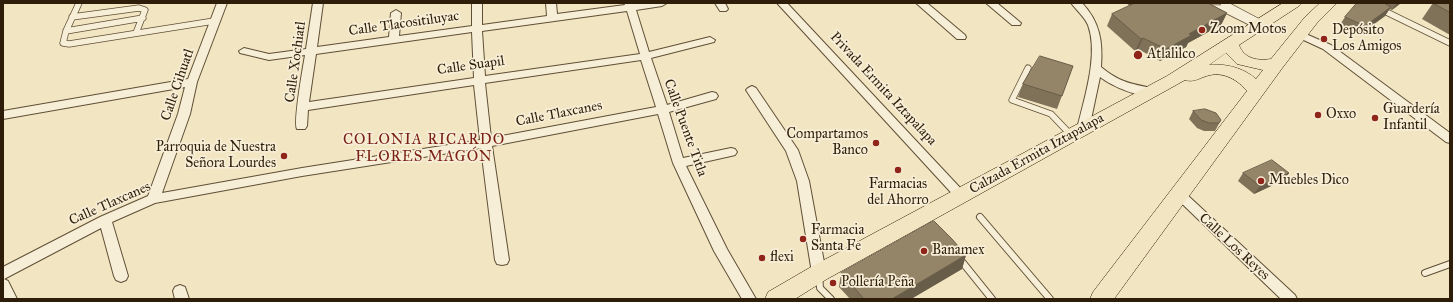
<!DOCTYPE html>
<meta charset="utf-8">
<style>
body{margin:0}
#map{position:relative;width:1453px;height:302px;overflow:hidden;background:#f2e5c1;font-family:"IM FELL Great Primer",serif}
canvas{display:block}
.frame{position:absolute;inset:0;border:4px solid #2e1d08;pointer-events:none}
</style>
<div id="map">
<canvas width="1453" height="302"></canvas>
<div class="frame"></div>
</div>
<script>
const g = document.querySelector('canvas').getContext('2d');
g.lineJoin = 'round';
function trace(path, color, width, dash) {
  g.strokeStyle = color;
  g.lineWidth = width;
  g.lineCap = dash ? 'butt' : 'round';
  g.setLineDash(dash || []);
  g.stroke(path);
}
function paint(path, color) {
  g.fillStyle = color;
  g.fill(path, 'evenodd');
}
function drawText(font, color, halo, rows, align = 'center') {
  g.font = font + ' "IM FELL Great Primer",serif';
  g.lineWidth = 3.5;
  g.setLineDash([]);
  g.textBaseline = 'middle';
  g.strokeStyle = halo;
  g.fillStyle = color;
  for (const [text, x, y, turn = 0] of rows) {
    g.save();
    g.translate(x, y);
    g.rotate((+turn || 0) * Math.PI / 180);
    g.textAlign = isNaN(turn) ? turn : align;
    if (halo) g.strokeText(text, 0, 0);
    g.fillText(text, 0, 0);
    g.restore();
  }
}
const serviceFar1 = new Path2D(`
 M79 3 66 31 63 43 69 44 214 21
 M1199 3 1209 8H1222L1258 26
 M1223 3 1259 22
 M1368 3 1450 43
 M72 17 139 8 145 10 136 33
 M66 31 143 18
 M1028 68 1012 100 1051 114 1071 135`);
const service = new Path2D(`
 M980 217 1050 299
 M959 258 992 299
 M1425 273 1450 264
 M819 275 820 288 831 299`);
const minor = new Path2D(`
 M217 3H227L197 82 190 114 162 193 302 168 480 140 474 85 308 110 307 126 305 129H297C293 122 303 67 305 55L269 60 240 53 239 51 244 48 269 54 306 49 313 3H323L317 47 389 37 391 13 396 10 401 13 399 36 472 26V3H482V25L547 16 546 3H556L557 14 625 5 624 3H667L662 6 636 10 649 52 710 37 715 40 714 42 651 58 667 105 712 92 716 93 718 96 716 99 669 112 683 158 731 148 735 149 737 152 735 155 731 156 686 166 727 249 756 299H742L714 251 673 163 658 114 492 146 509 260 507 264 502 265 497 264 495 260 481 148 302 176 155 203 112 222 128 276 126 280 121 282 116 280 114 276 101 228 4 279 8 281 17 299H3V267L100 217 148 196 178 114 185 87 3 119V111L188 79ZM627 11 640 54 485 76 482 31ZM472 32 474 78 309 102 316 54ZM641 60 656 107 491 138 485 83Z
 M715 3H725L728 9 726 11H720Z
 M777 3H787L965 193 967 196 965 199 961 201 957 199Z
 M916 3H927L965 35 966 37 965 39H957Z
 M986 3H997L1021 23 1020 25H1012Z
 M1071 3H1082C1100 22 1103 42 1101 67 1120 83 1133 84 1156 89L1158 92 1156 95C1140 99 1112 86 1100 77L1089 129 1087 132H1079L1077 129C1084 99 1099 55 1088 25 1084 16 1077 11 1071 3Z
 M1299 31 1331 45 1450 133V143L1446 142 1323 49 1295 36 1294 34 1295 32Z
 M752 86 756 88 798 150 809 181 826 273 824 277 819 279 814 277 812 273 797 181 786 151 746 90 748 88Z
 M1179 189 1183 191 1295 295 1297 299H1281L1175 197 1173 194 1175 191Z
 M180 285 185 287 189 299H175L173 291 175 287Z`);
const primary = new Path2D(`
 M1283 3H1302L1299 6 1239 45C1244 59 1258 61 1271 59L1305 17 1320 3H1337L1317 23 1283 67 1114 299H1090L1093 292 1247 91C1238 80 1224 72 1210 75 1201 77 1194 83 1185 80L827 279 795 299H765L768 292 811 267 1167 76ZM1226 53 1237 64 1263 70 1256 79C1244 68 1225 63 1209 65Z`);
trace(serviceFar1, '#5f4f36', 7);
trace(service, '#5f4f36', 8);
trace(minor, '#5f4f36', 2);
trace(primary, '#2e1d08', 1);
trace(serviceFar1, '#f7eed7', 5.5);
trace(service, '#f7eed7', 6);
paint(minor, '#f7eed7');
paint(primary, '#f2e5c1');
paint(new Path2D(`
 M1126 3H1208L1227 13 1221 25 1188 43 1186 47 1160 61 1138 49 1135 51 1107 26 1112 14 1130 6Z
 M1357 3H1401L1392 10 1389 9 1385 16 1359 35 1339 26 1345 17Z
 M1433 3H1450V35L1422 19Z
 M1073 66 1057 109 1018 97 1023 84Z
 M1193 111 1221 120 1215 131H1204L1197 128 1189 119Z
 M1243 173H1289L1284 180 1254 194 1238 181Z
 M966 255 962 269 911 299H850L839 287 841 273Z`), '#7f7259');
paint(new Path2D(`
 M1397 3H1401L1392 10Z
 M1391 7 1385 16 1359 35 1365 26Z
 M1227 13 1221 25 1188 43 1186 47 1160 61 1166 49 1189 34Z
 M1143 38 1138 49 1135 51 1141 39Z
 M1289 173 1284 180 1254 194 1260 186Z
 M966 255 962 269 911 299H892Z`), '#685d49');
const building = new Path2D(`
 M1135 3H1208L1227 13 1189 34 1192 35 1166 49 1143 38 1141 39 1112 14Z
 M1357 3H1384L1391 7 1365 26 1345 17Z
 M1433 3H1450V12Z
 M1040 56 1073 66 1062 96 1023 84Z
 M1205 109 1216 113 1221 120 1219 123H1209L1201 120 1193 111Z
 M1272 160 1289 173 1260 186 1243 173Z
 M934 221 952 239 966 255 892 299H864L841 273Z`);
paint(building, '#948568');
trace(building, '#685d49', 1);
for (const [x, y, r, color] of [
 [1202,30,4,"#8f2418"],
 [1324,39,4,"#8f2418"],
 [1138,55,5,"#8f2418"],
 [1318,115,4,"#8f2418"],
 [1375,118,4,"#8f2418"],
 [876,143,4,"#8f2418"],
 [284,156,4,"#8f2418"],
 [898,170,4,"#8f2418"],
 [1261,181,4,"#8f2418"],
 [803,239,4,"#8f2418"],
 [924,251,4,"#8f2418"],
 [762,258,4,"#8f2418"],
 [833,283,4,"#8f2418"]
]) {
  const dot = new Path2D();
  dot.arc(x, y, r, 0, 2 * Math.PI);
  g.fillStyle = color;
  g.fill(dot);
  trace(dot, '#f7eed7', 1.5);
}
drawText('14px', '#2e1d08', '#f7eed7', [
 ["Calle Tlacositiluyac",404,24,-8],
 ["Calle Xochiatl",296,62,-82],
 ["Calle Suapil",471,66,-8],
 ["Calle Cihuatl",178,85,-71],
 ["Privada Ermita Iztapalapa",883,89,47],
 ["Calle Tlaxcanes",559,114,-11],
 ["Calle Puente Titla",685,128,70],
 ["Calzada Ermita Iztapalapa",1037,154,-29],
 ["Calle Tlaxcanes",110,204,-24],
 ["Calle Los Reyes",1234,247,43]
]);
drawText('14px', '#2e1d08', '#f7eed7', [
 ["Zoom Motos",1210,30],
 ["Depósito",1332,31],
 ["Los Amigos",1332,47],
 ["Atlalilco",1147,55],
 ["Guardería",1383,110],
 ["Infantil",1383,126],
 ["Oxxo",1326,115],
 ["Compartamos",868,135,"right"],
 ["Banco",868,151,"right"],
 ["Parroquia de Nuestra",276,148,"right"],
 ["Señora Lourdes",276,164,"right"],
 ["Muebles Dico",1269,181],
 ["Farmacias",898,185,"center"],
 ["del Ahorro",898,201,"center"],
 ["Farmacia",811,231],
 ["Santa Fe",811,247],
 ["Banamex",932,251],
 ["flexi",770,258],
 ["Pollería Peña",841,283]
], 'left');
g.letterSpacing = '1px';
drawText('15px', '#7a1f14', '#f7eed7', [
 ["COLONIA RICARDO",424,140],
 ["FLORES MAGÓN",424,157]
]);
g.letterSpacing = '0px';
</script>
